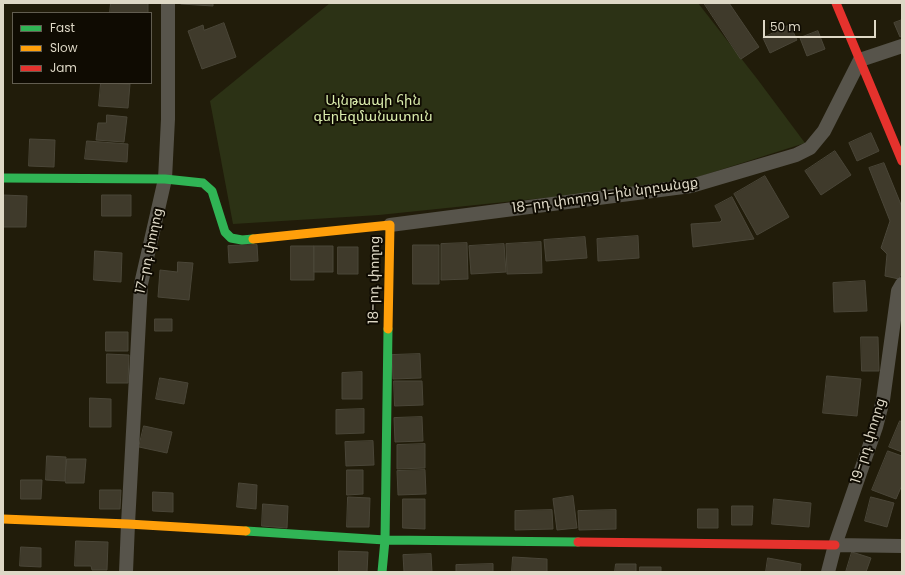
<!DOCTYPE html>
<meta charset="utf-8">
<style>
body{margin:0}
#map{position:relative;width:905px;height:575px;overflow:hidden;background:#211c0a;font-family:Poppins,sans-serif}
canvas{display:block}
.frame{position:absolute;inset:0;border:4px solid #ded8c6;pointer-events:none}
.legend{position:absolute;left:12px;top:12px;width:140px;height:72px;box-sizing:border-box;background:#0f0b02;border:1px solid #625d50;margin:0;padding:5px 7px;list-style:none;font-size:12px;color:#ded8c6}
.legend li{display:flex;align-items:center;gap:8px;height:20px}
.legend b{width:20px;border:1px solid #625d50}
.scale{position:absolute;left:763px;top:20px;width:113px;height:18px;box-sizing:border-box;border:2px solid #ded8c6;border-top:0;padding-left:5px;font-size:12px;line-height:14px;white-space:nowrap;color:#ded8c6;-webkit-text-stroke:3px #0f0b02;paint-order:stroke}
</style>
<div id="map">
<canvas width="905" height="575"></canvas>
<div class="frame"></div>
<ul class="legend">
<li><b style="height:5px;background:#30b455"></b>Fast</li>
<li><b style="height:5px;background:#ff9f0a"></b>Slow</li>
<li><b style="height:5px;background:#e5322d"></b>Jam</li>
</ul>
<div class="scale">50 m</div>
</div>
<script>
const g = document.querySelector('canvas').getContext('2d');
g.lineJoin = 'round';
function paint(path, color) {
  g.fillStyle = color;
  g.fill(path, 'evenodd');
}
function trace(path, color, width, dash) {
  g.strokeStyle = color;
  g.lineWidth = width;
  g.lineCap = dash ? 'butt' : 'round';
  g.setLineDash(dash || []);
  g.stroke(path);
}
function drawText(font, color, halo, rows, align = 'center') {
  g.font = font + ' Poppins,"Noto Sans Armenian",sans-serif';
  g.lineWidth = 4;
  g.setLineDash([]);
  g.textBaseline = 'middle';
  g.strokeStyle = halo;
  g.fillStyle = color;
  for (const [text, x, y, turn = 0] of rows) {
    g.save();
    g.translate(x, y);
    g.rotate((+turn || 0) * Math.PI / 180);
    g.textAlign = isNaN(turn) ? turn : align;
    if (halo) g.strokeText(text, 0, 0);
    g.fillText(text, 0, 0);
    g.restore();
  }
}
paint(new Path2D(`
 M330 3H698L758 80 805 143 682 182 611 191 379 215 233 224 210 101Z`), '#2c3215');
const building = new Path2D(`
 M111 3H148V13H110Z
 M181 3H213V6L181 4Z
 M704 3H729L759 47 741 59Z
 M902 20V36L900 37 894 23Z
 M224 23 236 57 202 69 188 31 203 25 204 30Z
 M790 25 797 40 770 53 763 38Z
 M818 31 825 49 807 56 800 38Z
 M101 83 130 84 128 108 99 106Z
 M107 115 127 117 124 142 96 140 98 123H106Z
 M871 133 879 151 857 161 849 143Z
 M30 139 55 140 54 167 29 166Z
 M87 141 128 144 127 162 85 159Z
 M835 151 851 175 821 195 805 171Z
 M884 163 902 207V271L899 279 885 276 887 254 881 248 890 221 869 168Z
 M765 176 789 217 757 235 734 194Z
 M3 195 27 196 26 227H3Z
 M102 195H131V216H102Z
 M732 197 754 239 693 247 691 224 720 222 722 220 715 206Z
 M638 236 639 258 598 261 597 239Z
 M585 237 587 258 546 261 544 240Z
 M541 242 542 273 507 274 506 244Z
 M467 243 468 279 441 280V244Z
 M504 244 506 272 471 274 469 246Z
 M257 245 258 261 229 263 228 246Z
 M413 245H439V284H413Z
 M291 246H314V280H291Z
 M314 246H333V272H314Z
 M338 247H358V274H338Z
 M95 251 122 253 121 282 94 280Z
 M178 262 193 263 189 300 158 297 160 270 177 272Z
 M865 281 867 311 834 312 833 283Z
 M155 319H172V331H155Z
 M106 332H128V351H106Z
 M861 337H878L879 371H862Z
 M107 354 129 355 128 383H107Z
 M420 354 421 378 393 379 392 355Z
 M362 372V399H342V373Z
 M827 376 861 379 857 416 823 413Z
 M160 378 188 383 184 404 156 399Z
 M394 381H422L423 405 395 406Z
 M90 398 111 399V427H90Z
 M364 409V433L336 434V410Z
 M422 417 423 441 395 442 394 418Z
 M900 421 902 422V452L889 447Z
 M144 426 172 432 167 453 139 447Z
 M373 441 374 465 346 466 345 442Z
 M425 444V468L397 469V445Z
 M888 451 902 456V485L896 499 872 490Z
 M47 456 66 457 65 481 46 480Z
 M67 459H86L84 483H66Z
 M347 470H363V494L347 495Z
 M425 470 426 494 398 495 397 471Z
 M21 480H42L41 499H21Z
 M239 483 257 485 256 509 237 507Z
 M100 490H121L120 509H100Z
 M153 492 173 493V512L153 511Z
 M573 496 577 528 557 530 553 499Z
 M348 497 370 498 369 527H347Z
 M871 497 894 503 887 527 865 521Z
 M403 499H425V529L403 528Z
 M774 499 811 503 809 527 772 524Z
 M263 504 288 506 287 528 262 526Z
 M732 506H753L752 525H732Z
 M698 509H718V528H698Z
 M552 510 553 529 515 530V511Z
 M616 510V529L579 530 578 511Z
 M76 541 108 542 107 570H92L91 566H75Z
 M21 547 41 548V567L20 566Z
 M339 551 368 552 367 572H339Z
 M852 552 871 558 866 572H846Z
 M431 554 432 572H404L403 555Z
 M513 557 547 559V572H512Z
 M768 558 801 564 800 572H766Z
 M493 564V572H456V565Z
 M616 564H636V572H615Z
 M640 567H661V572H640Z`);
paint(building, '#3f3a2b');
trace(building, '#4a4638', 1);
trace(new Path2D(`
 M390 225 691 186 796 155 810 148 824 131 860 60 902 46
 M835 545 902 546
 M126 572 128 524 141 284 165 179 168 119V3
 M828 572 835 545 876 427 883 400 898 291 902 284`), '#57544b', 14);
trace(new Path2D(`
 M3 178 165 179 203 183 212 191 225 232 231 238 242 240 253 239
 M246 531 385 540 578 542
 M382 572 385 540 388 329`), '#30b455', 9);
trace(new Path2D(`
 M253 239 390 225 388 329
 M3 519 128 524 246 531`), '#ff9f0a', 9);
trace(new Path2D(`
 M836 3 902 161
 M578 542 835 545`), '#e5322d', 9);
drawText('14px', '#dbedad', '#0f0b02', [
 ["Այնթապի հին",373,101],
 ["գերեզմանատուն",373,117]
]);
drawText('14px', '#ded8c6', '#0f0b02', [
 ["18-րդ փողոց 1-ին նրբանցք",605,196,-8],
 ["17-րդ փողոց",150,251,-78],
 ["18-րդ փողոց",375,280,-89],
 ["19-րդ փողոց",869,441,-73]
]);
</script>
